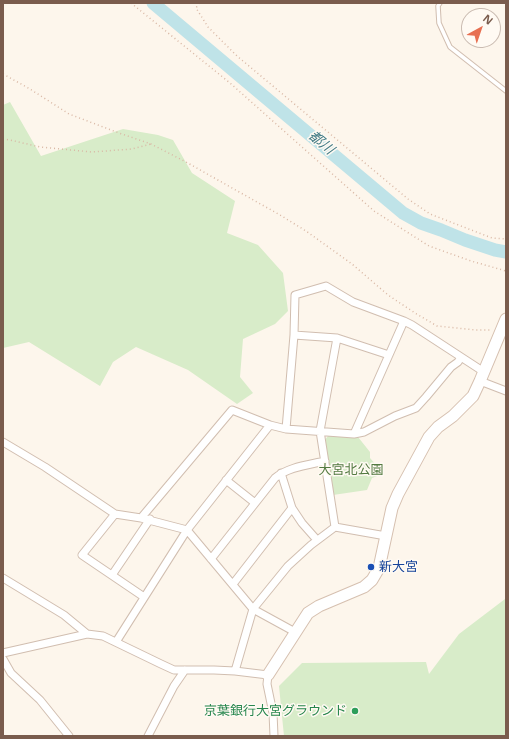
<!DOCTYPE html>
<meta charset="utf-8">
<style>
body{margin:0}
#map{position:relative;width:509px;height:739px;overflow:hidden;background:#fdf6ec;font-family:"Noto Sans",sans-serif}
canvas{display:block}
.frame{position:absolute;inset:0;border:4px solid #7a5c4d;pointer-events:none}
.north{position:absolute;left:461px;top:8px;width:40px;height:40px;box-sizing:border-box;background:#fffaf3;border:1px solid #cabbb1;border-radius:50%;rotate:40deg;font-size:11px;font-weight:700;line-height:16px;text-align:center;color:#7a5c4d}
.north::after{content:'';display:block;margin:auto;width:14px;height:18px;background:#e76f51;clip-path:polygon(50% 0,100% 100%,50% 72%,0 100%)}
</style>
<div id="map">
<canvas width="509" height="739"></canvas>
<div class="frame"></div>
<div class="north">N</div>
</div>
<script>
const g = document.querySelector('canvas').getContext('2d');
g.lineJoin = 'round';
function paint(path, color) {
  g.fillStyle = color;
  g.fill(path, 'evenodd');
}
function trace(path, color, width, dash) {
  g.strokeStyle = color;
  g.lineWidth = width;
  g.lineCap = dash ? 'butt' : 'round';
  g.setLineDash(dash || []);
  g.stroke(path);
}
function drawText(font, color, halo, rows, align = 'center') {
  g.font = font + ' "Noto Sans","Noto Sans JP",sans-serif';
  g.lineWidth = 3;
  g.setLineDash([]);
  g.textBaseline = 'middle';
  g.strokeStyle = halo;
  g.fillStyle = color;
  for (const [text, x, y, turn = 0] of rows) {
    g.save();
    g.translate(x, y);
    g.rotate((+turn || 0) * Math.PI / 180);
    g.textAlign = isNaN(turn) ? turn : align;
    if (halo) g.strokeText(text, 0, 0);
    g.fillText(text, 0, 0);
    g.restore();
  }
}
paint(new Path2D(`
 M10 102 41 156 123 129 158 135 173 140 192 173 235 201 227 233 258 245 283 273 288 311 275 324 243 339 240 377 253 393 237 404 188 370 136 347 113 362 100 386 29 342 3 348V105Z
 M328 436 358 437 370 452V458L377 466 380 475 372 478 367 490 333 495 324 441Z
 M505 599H506V736H284L279 686 302 663 426 662 429 674 459 634Z`), '#d8ecc9');
trace(new Path2D(`
 M153 3 403 213 421 223 441 230 465 240 495 250 506 252`), '#bfe3e8', 13);
const lane = new Path2D(`
 M440 3 438 6 439 23 450 47 506 91`);
const street = new Path2D(`
 M294 335 337 338 389 355
 M480 381 506 391
 M286 429 294 335 295 295 326 286 353 302 404 321 412 325 484 372
 M354 434 364 432 395 416 416 408 426 397 451 367 458 362 461 357
 M3 442 45 467 115 514 141 518 232 410 270 425 286 429 354 434 404 321
 M281 473 292 508 302 523 317 540
 M226 480 255 503
 M115 514 82 555 144 597
 M141 518 187 530 253 609 295 632
 M335 527 320 431 337 338
 M211 559 275 478C288 467 308 465 325 461
 M112 575 150 519
 M3 578 64 615 87 634
 M233 584 292 508
 M116 642 187 530 270 425
 M3 653 87 634 103 636 161 664 174 670H214L235 671 268 675 267 684 273 713 274 736
 M3 659 11 673 40 700 69 736
 M235 671 253 609 288 566 311 545 335 527 386 536
 M148 736 174 686 185 670`);
const secondary = new Path2D(`
 M268 675 308 613 319 606 364 587 372 580 379 568 392 508 398 494 429 437 438 427 453 416 473 396 480 381 506 319`);
trace(lane, '#d1beb0', 5.5);
trace(street, '#d1beb0', 9);
trace(secondary, '#d6c0b0', 13);
trace(new Path2D(`
 M131 3 230 83 374 211 429 246 471 261 506 271
 M199 3 196 8 208 27 237 56 408 199 430 214 492 238 506 239
 M3 74 30 89 69 114 119 133 151 144 186 162 280 215 306 231 352 264 388 295 415 313 437 326 476 330H492
 M3 139 10 140 40 147 92 152 132 149 151 144`), '#d9b8a5', 1.5, [1, 3]);
trace(lane, '#fff', 3.5);
trace(street, '#fff', 7);
trace(secondary, '#fff', 11);
for (const [x, y, r, color] of [
 [371,567,4,"#1a4fb4"],
 [355,711,4,"#2e9e5b"]
]) {
  const dot = new Path2D();
  dot.arc(x, y, r, 0, 2 * Math.PI);
  g.fillStyle = color;
  g.fill(dot);
  trace(dot, '#fffaf3', 1.5);
}
drawText('13px', '#537a41', '#fffaf3', [
 ["大宮北公園",351,470]
]);
drawText('13px', '#164399', '#fffaf3', [
 ["新大宮",379,567]
], 'left');
drawText('13px', '#27864d', '#fffaf3', [
 ["京葉銀行大宮グラウンド",347,711]
], 'right');
drawText('italic 14px', '#437c86', '#fffaf3', [
 ["都川",321,143,40]
]);
</script>
